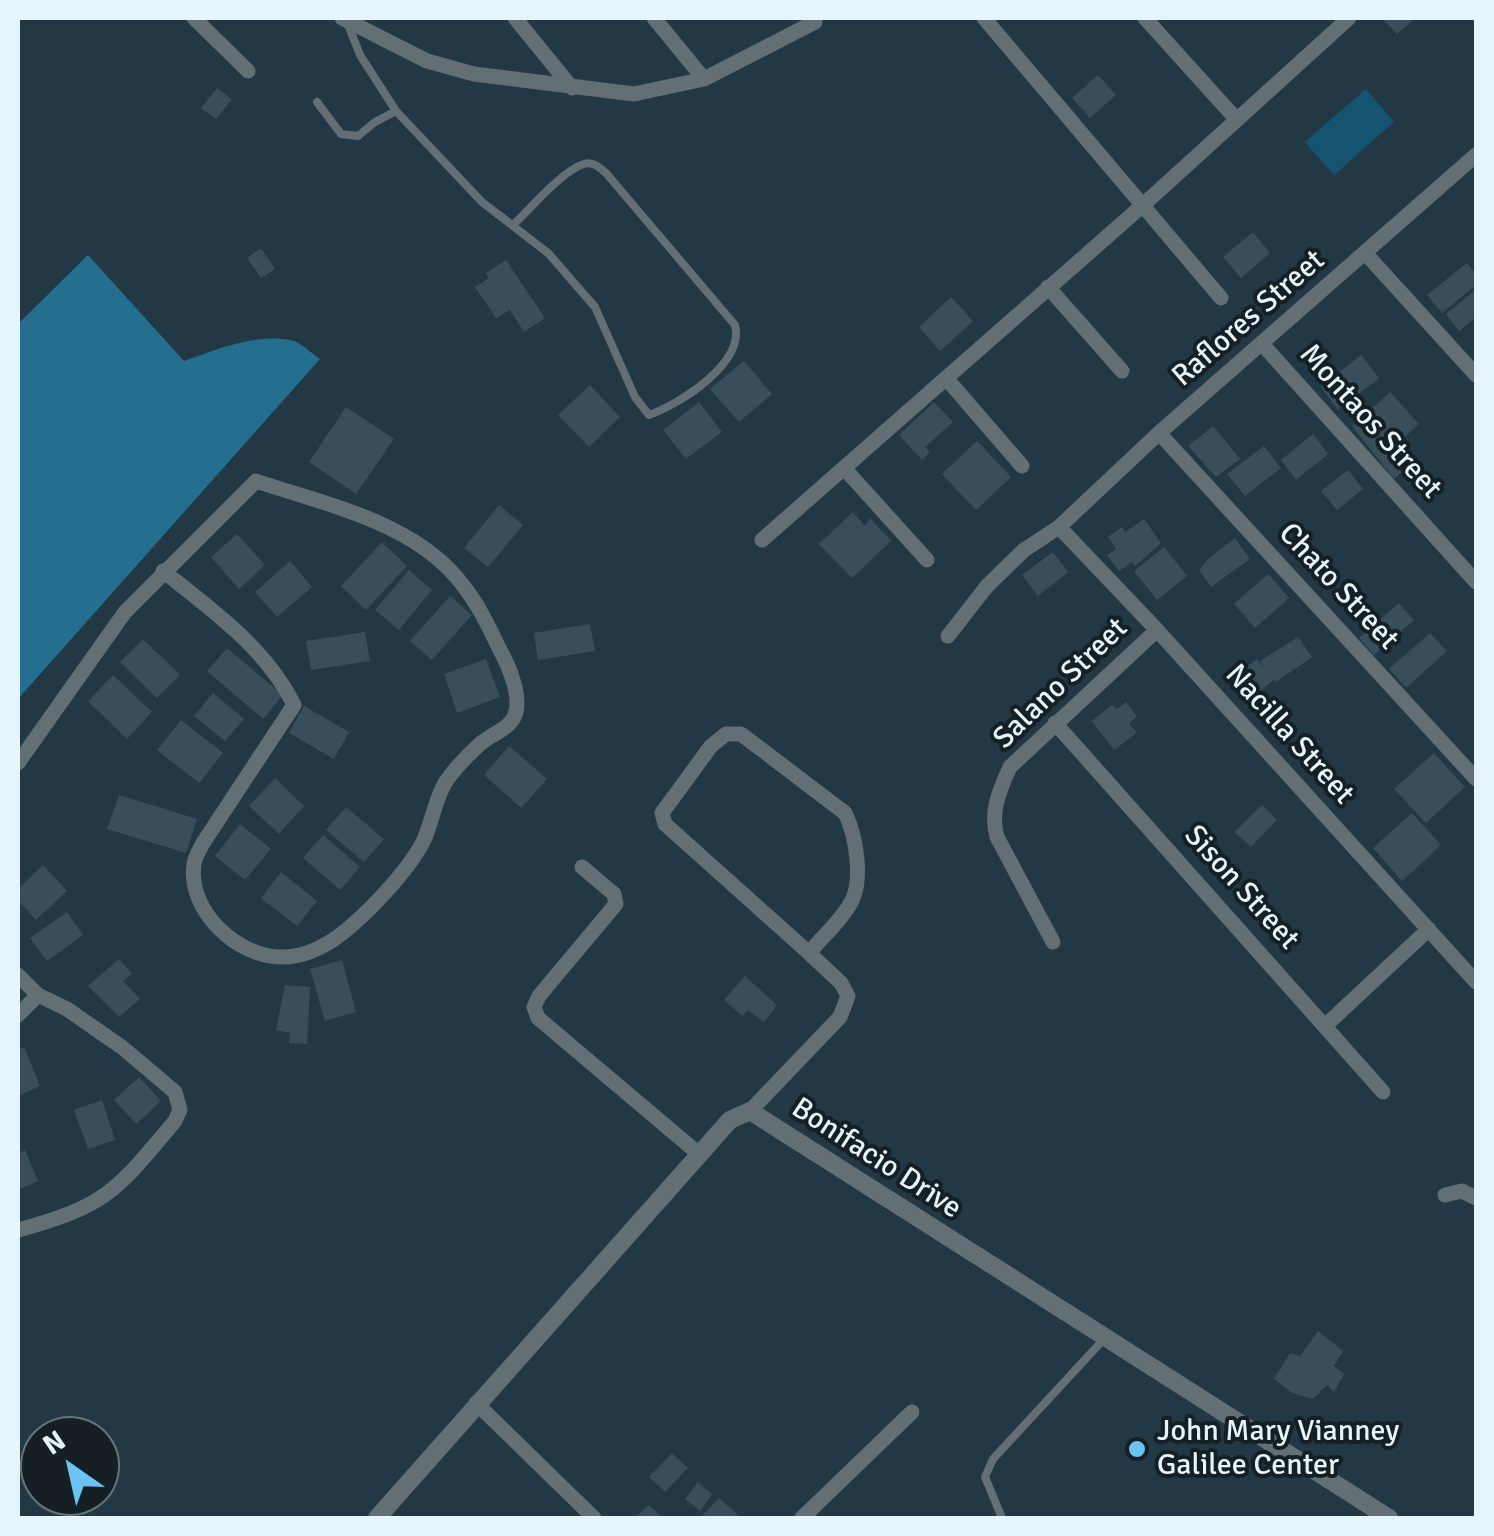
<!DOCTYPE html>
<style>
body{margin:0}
#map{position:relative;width:1494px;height:1536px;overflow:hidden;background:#223945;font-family:Signika,sans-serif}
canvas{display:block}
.frame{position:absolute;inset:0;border:20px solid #e6f4fc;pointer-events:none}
.north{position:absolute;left:20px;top:1416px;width:100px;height:100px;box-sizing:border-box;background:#151f24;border:2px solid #69747a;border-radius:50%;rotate:326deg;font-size:28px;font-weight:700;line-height:40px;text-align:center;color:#e6f4fc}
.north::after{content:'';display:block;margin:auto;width:35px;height:45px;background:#6ac3f1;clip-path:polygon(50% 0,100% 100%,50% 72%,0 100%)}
</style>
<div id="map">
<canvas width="1494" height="1536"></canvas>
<div class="frame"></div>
<div class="north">N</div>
</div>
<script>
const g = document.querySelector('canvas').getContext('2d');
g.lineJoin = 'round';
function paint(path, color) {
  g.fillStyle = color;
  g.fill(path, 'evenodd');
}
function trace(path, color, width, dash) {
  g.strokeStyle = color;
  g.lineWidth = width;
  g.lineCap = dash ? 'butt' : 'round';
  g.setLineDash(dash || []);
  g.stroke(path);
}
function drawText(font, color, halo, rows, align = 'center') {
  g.font = font + ' Signika,sans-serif';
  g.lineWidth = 8;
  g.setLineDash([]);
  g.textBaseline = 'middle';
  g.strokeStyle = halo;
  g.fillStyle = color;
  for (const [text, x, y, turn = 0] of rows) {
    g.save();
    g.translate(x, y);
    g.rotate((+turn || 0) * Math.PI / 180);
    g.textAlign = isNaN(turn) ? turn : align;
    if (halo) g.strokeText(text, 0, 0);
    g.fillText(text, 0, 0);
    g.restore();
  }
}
paint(new Path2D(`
 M1366 89 1394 122 1334 175 1305 142Z`), '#155471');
paint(new Path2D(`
 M88 255 184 361C216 350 258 332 294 341 303 344 312 354 320 359L18 699V324Z`), '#246e90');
paint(new Path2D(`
 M1382 18H1415L1397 34Z
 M1098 75 1116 95 1090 118 1072 98Z
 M217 88 232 99 216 119 201 108Z
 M1253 232 1270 253 1241 278 1223 257Z
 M261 248 275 269 261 278 247 258Z
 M506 260 545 318 524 332 510 310 496 318 475 287 489 278 486 273Z
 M1467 263 1476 274V285L1442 313 1427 295Z
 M1476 290V317L1459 331 1446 314Z
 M951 297 973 321 940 351 919 327Z
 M1361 355 1379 378 1338 410 1321 387Z
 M744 361 772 394 739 422 710 389Z
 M590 385 620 417 589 447 558 415Z
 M1390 392 1419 424 1400 441 1416 458 1394 479 1352 426Z
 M699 402 722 432 686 459 663 430Z
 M934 402 953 422 925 447 930 452 922 460 899 435Z
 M346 407 394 439 356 494 309 462Z
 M1213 426 1240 459 1216 477 1188 446Z
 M1313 434 1328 454 1296 480 1281 460Z
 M977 441 1011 477 976 510 942 474Z
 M1264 446 1281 468 1245 496 1227 474Z
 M1348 470 1363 489 1337 510 1321 491Z
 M499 505 523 525 488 567 464 548Z
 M853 512 865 526 870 518 891 541 852 578 819 544Z
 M1144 519 1161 543 1135 566 1132 562 1119 571 1107 555 1116 549 1108 537 1122 527 1125 532Z
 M237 534 265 565 239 589 211 557Z
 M1235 538 1250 559 1211 587 1199 570 1210 557Z
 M382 542 407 566 366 610 341 586Z
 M1164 547 1187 576 1157 600 1134 571Z
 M1053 552 1068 572 1038 596 1022 575Z
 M290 561 312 587 277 617 255 592Z
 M409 570 432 590 399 630 375 610Z
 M1268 574 1289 598 1255 628 1234 604Z
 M450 596 472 615 432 660 410 641Z
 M1399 603 1414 620 1374 655 1359 638Z
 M590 624 595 651 538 660 534 633Z
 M365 632 370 661 311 670 306 641Z
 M1430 633 1447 651 1406 688 1389 669Z
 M1298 637 1312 657 1276 682 1274 680 1247 701 1231 680 1257 659 1267 673 1260 661Z
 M143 639 180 675 157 698 120 662Z
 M227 648 283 695 263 719 207 671Z
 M486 659 500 697 457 713 444 674Z
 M113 675 152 712 127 739 88 701Z
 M213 693 244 719 225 741 194 716Z
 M1126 702 1137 717 1129 723 1137 733 1114 750 1092 721 1112 705 1117 709Z
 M304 706 349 732 334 759 289 733Z
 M181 720 223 753 199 783 157 750Z
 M509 746 547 779 521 808 484 775Z
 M1434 753 1465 787 1426 823 1394 789Z
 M275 778 304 806 279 834 249 806Z
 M119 795 197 819 186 853 107 829Z
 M1262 805 1277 820 1251 847 1235 832Z
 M346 807 384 839 364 862 326 830Z
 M1412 813 1441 845 1402 881 1373 848Z
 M240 824 271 849 245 880 215 856Z
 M323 835 360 867 340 890 303 858Z
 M43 865 67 891 36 920 18 900V889Z
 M281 872 317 901 297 926 261 898Z
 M67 912 83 935 47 961 30 938Z
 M119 959 132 974 123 981 140 999 119 1017 88 986Z
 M342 960 356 1012 325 1021 310 969Z
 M745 976 777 1005 764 1022 748 1010 742 1016 724 1000Z
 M285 985 310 987 307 1044 289 1043 290 1033 276 1030Z
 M24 1047 40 1086 18 1096V1050Z
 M139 1077 161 1101 136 1124 114 1100Z
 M102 1100 115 1140 88 1149 74 1110Z
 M25 1150 38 1181 18 1190V1154Z
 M1318 1331 1343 1351 1334 1366 1344 1374 1334 1392 1327 1385 1313 1399 1292 1393 1274 1379 1290 1353 1300 1356Z
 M672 1453 688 1468 665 1492 649 1477Z
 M698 1482 712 1494 700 1511 685 1499Z
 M719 1498 738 1515 735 1518H700Z
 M649 1505 662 1518H635Z`), '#384f5b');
trace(new Path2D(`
 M347 22 360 55 396 111 482 202 548 253 595 307 635 397 649 415C680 404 745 363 735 325L606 173C600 168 593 161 584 164 563 170 531 208 514 224
 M317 102 341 134 358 136 375 122 396 111
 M1002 1518 985 1477 993 1459 1104 1339`), '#646f75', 8);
trace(new Path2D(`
 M194 18 248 71
 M342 18 427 61 474 74 634 94 704 79 815 22 811 18
 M515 18 572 88
 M654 18 704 79
 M984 18 1221 298
 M1145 18 1237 120
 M1366 254 1476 375
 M1048 287 1122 371
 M1263 345 1476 582
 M946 378 1022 466
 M1159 433 1476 779
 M844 468 927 560
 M1059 527 1157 630 1476 982
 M762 540 1143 205 1349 18
 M948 636 987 586 1024 550 1059 527 1159 433 1476 155
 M1055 723 1383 1092
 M18 763 125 612 256 481C326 505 415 522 462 584 478 604 489 627 500 650 509 666 522 697 515 715 510 729 491 734 480 744 468 755 454 769 445 783 435 800 432 822 424 840 408 872 362 920 333 940 319 949 300 957 283 957 238 958 187 911 194 864 195 857 200 849 203 843L294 705C266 648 212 610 163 571
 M582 867 614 894 616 904 539 996 534 1007 538 1018 699 1154
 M1053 942 997 837C990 812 999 791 1010 767L1157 630
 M18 975 38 995 67 1009 123 1048 175 1092 180 1110 175 1121C117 1190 107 1206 18 1230
 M18 1015 38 995
 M1326 1025 1429 929
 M750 1111 840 1017 848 996 841 983 809 953 665 824 662 813 711 746 726 734H741L845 813C856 835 864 882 850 904 840 922 822 937 809 953
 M1445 1195 1462 1191 1476 1198
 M476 1403 594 1518
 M802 1518 912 1412`), '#646f75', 15);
trace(new Path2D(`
 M377 1518 730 1120 750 1111 1389 1518`), '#646f75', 18);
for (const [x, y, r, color] of [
 [1137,1449,10,"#6ac3f1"]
]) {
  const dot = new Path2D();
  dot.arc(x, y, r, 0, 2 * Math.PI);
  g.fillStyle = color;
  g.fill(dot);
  trace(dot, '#151f24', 4);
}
drawText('30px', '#e6f4fc', '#151f24', [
 ["Raflores Street",1249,319,-41],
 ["Montaos Street",1370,422,48],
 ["Chato Street",1338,587,47],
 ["Salano Street",1061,684,-44],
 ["Nacilla Street",1289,735,48],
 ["Sison Street",1241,888,48],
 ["Bonifacio Drive",876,1159,33]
]);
drawText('30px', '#e6f4fc', '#151f24', [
 ["John Mary Vianney",1157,1432],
 ["Galilee Center",1157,1466]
], 'left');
</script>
